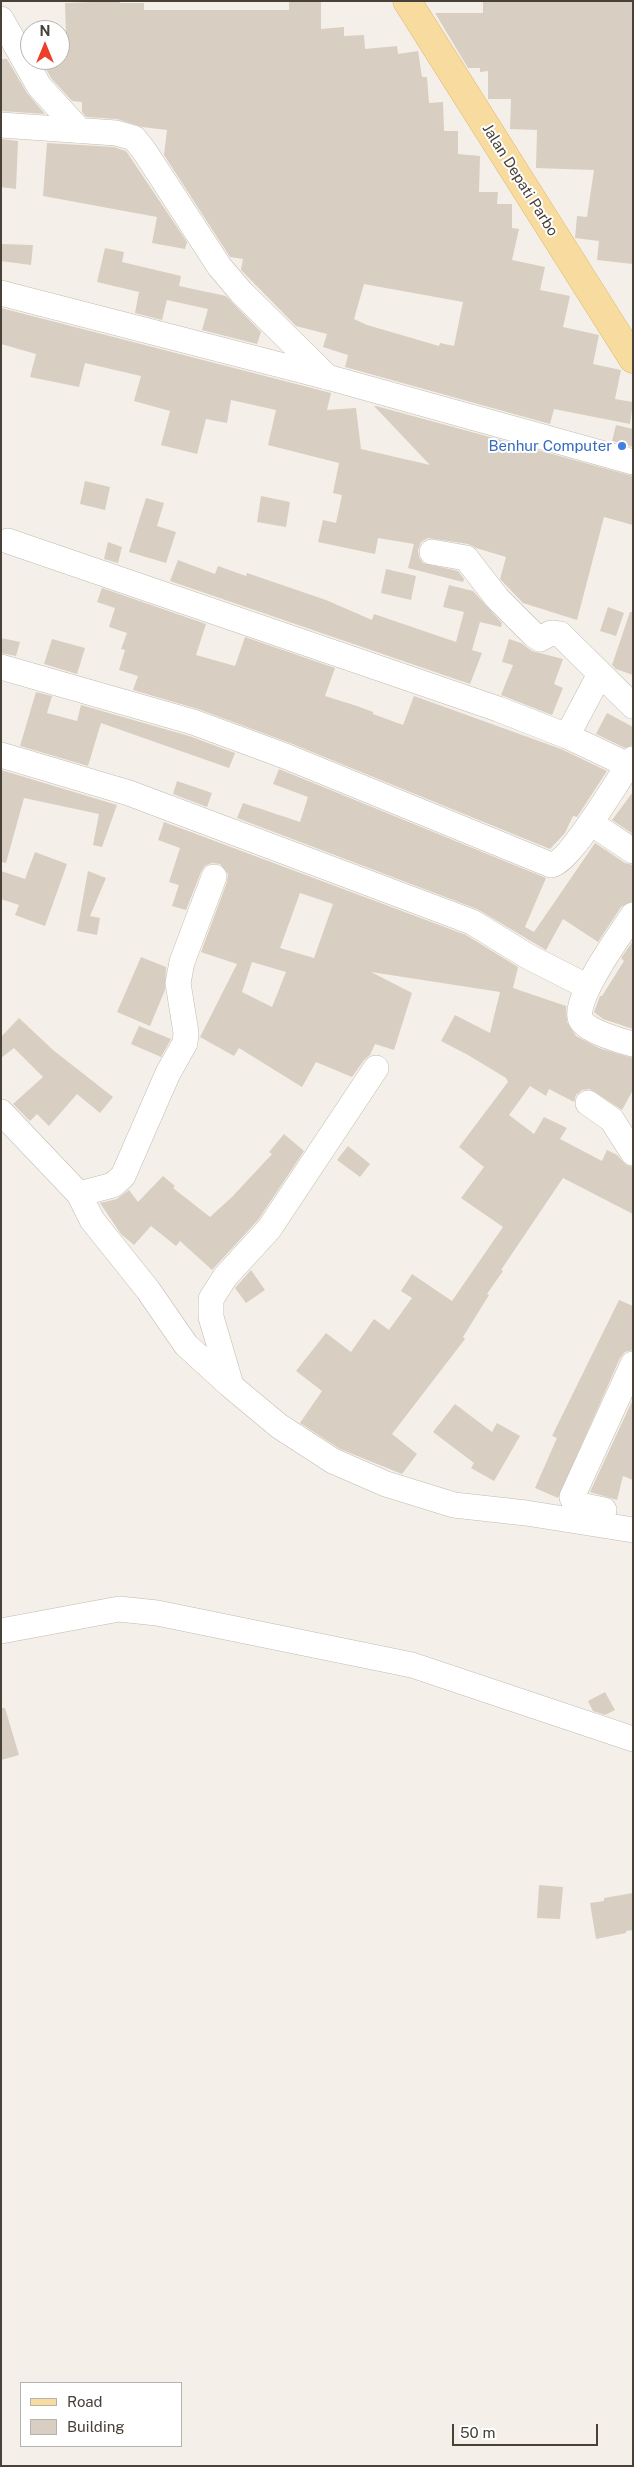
<!DOCTYPE html>
<style>
body{margin:0}
#map{position:relative;width:634px;height:2467px;overflow:hidden;background:#f4f0e9;font-family:"Public Sans",sans-serif}
canvas{display:block}
.frame{position:absolute;inset:0;border:2px solid #474138;pointer-events:none}
.legend{position:absolute;left:20px;top:2382px;width:162px;height:65px;box-sizing:border-box;background:#fff;border:1px solid #b5b3af;margin:0;padding:6px 9px;list-style:none;font-size:15px;color:#474138}
.legend li{display:flex;align-items:center;gap:10px;height:25px}
.legend b{width:25px;border:1px solid #b5b3af}
.north{position:absolute;left:20px;top:20px;width:50px;height:50px;box-sizing:border-box;background:#fff;border:1px solid #b5b3af;border-radius:50%;rotate:0deg;font-size:14px;font-weight:700;line-height:20px;text-align:center;color:#474138}
.north::after{content:'';display:block;margin:auto;width:18px;height:22px;background:#ec3e28;clip-path:polygon(50% 0,100% 100%,50% 72%,0 100%)}
.scale{position:absolute;left:452px;top:2424px;width:146px;height:22px;box-sizing:border-box;border:2px solid #474138;border-top:0;padding-left:6px;font-size:15px;line-height:18px;white-space:nowrap;color:#474138;-webkit-text-stroke:4px #fff;paint-order:stroke}
</style>
<div id="map">
<canvas width="634" height="2467"></canvas>
<div class="frame"></div>
<ul class="legend">
<li><b style="height:6px;background:#f8db9e"></b>Road</li>
<li><b style="height:14px;background:#d8cec2"></b>Building</li>
</ul>
<div class="north">N</div>
<div class="scale">50 m</div>
</div>
<script>
const g = document.querySelector('canvas').getContext('2d');
g.lineJoin = 'round';
function paint(path, color) {
  g.fillStyle = color;
  g.fill(path, 'evenodd');
}
function trace(path, color, width, dash) {
  g.strokeStyle = color;
  g.lineWidth = width;
  g.lineCap = dash ? 'butt' : 'round';
  g.setLineDash(dash || []);
  g.stroke(path);
}
function drawText(font, color, halo, rows, align = 'center') {
  g.font = font + ' "Public Sans",sans-serif';
  g.lineWidth = 4;
  g.setLineDash([]);
  g.textBaseline = 'middle';
  g.strokeStyle = halo;
  g.fillStyle = color;
  for (const [text, x, y, turn = 0] of rows) {
    g.save();
    g.translate(x, y);
    g.rotate((+turn || 0) * Math.PI / 180);
    g.textAlign = isNaN(turn) ? turn : align;
    if (halo) g.strokeText(text, 0, 0);
    g.fillText(text, 0, 0);
    g.restore();
  }
}
paint(new Path2D(`
 M120 1V3H144V10H289V1H321V29L344 27V36L364 35 365 49 397 46 398 54 418 51 422 77H427L429 103 443 102 444 131H458V154L480 156 479 192H498L497 204H512V228L519 229 512 260 545 267 540 290 570 296 563 327 599 335 593 364 621 370 615 399 633 402 630 424 554 409 550 424 345 367 348 355 323 347 327 334 296 326 241 270 243 259 230 257 164 155 167 130 142 127 117 119 86 117 82 112V102L72 101 51 78 41 60H60V37L66 36 65 3ZM364 284 463 302 454 346 440 343 439 346 367 325 354 319Z
 M483 1H633V264L597 260 599 241 575 238 577 216 587 217 594 170 536 168 537 130 510 129 511 99H488V71L480 72V68H468L435 13H483Z
 M1 59H7L27 93 45 114 1 111Z
 M1 139 18 141 16 189 1 187Z
 M47 143 114 147 126 151 187 242 185 249 152 243 157 217 43 196Z
 M1 244 33 245 31 265 1 261Z
 M105 248 124 252 122 262 181 276 179 286 226 296 261 332 257 344 202 330 208 309 167 300 162 320 135 313 139 292 97 282Z
 M1 308 331 393 327 410 356 408 361 449 430 465 374 406H376L633 476V525L604 517 577 620 523 603 500 579 506 557 476 548 468 544 428 538 421 542 418 550 419 557 423 563 458 571 464 579 463 582 408 568 414 544 378 538 375 554 318 542 323 520 336 523 342 495 333 493 339 463 268 445 276 410 231 400 227 423 206 419 197 454 161 445 170 411 134 401 141 376 85 363 79 387 30 377 36 354 1 344Z
 M616 425 633 429V447L612 441Z
 M85 481 110 487 105 510 80 504Z
 M261 496 290 502 286 527 257 522Z
 M146 498 164 503 157 526 176 532 166 563 129 552Z
 M108 542 122 547 118 563 104 559Z
 M178 560 215 574 218 566 246 576 247 573 326 600 372 620 374 614 456 642 464 612 443 607 449 585 473 591 502 623 501 627 480 622 472 650 482 653 470 684 170 581Z
 M386 569 416 576 411 600 381 593Z
 M102 588 206 624 196 655 235 666 245 637 335 668 325 696 357 706 373 712V714L403 725 414 696 561 749 607 771 577 817 573 816 565 833 550 849 290 743 198 709 133 690 138 676 119 670 125 650 121 649 127 633 109 627 115 608 97 602Z
 M608 607 624 613 616 636 600 631Z
 M630 612H633V675L616 669 612 665Z
 M1 638 20 642 16 656 1 653Z
 M52 639 85 648 77 674 44 664Z
 M509 639 521 643 532 651 563 659 554 684 563 688 552 715 501 695 513 665 502 662Z
 M36 692 52 696 47 713 77 721 81 705 189 736 235 753 229 768 101 723 88 766 20 746Z
 M607 713 633 727V745L625 748 596 734Z
 M279 769 546 878 525 927 534 932 595 843 625 863 633 865V901L621 907 598 942 563 919 546 950 477 909 237 818 243 803 300 822 308 797 273 784Z
 M1 770 117 805 102 847 93 845 99 814 24 798 6 863 1 862Z
 M177 781 212 793 207 807 173 794Z
 M633 792V834L612 820Z
 M164 822 466 935 518 967 513 988 566 1006 567 1022 576 1036 599 1048 633 1058V1090L622 1110 590 1089 582 1090 576 1095 574 1102 549 1089 546 1096 530 1086 509 1115 534 1134 544 1117 567 1128 560 1139 602 1161 607 1150 617 1155 626 1165 633 1167V1214L563 1178 501 1270 503 1271 487 1294 489 1295 463 1337 465 1339 392 1434 417 1454 402 1474 340 1449 300 1423 322 1391 296 1371 326 1333 351 1352 374 1319 389 1330 412 1298 401 1291 412 1274 452 1301 503 1227 461 1198 484 1167 459 1147 508 1082 506 1078 468 1055 441 1041 455 1015 490 1033 500 992 371 972 412 993 394 1050 375 1044 370 1055 364 1060 352 1077 316 1062 302 1087 239 1048 234 1056 200 1037 237 964 201 952 227 882 228 874 220 864 212 863 205 866 201 872 186 910 172 906 179 885 169 882 180 848 158 840ZM300 893 333 904 314 958 280 948ZM252 962 286 972 272 1007 242 992Z
 M35 852 67 864 45 926 15 915 19 905 1 899V871L25 879Z
 M88 871 106 878 90 916 100 918 97 935 77 931Z
 M633 941V1029L603 1019 594 1012 600 996H602L624 961 621 958Z
 M141 957 166 967 165 990 150 1026 117 1012Z
 M19 1018 53 1050 113 1097 100 1113 77 1094 49 1126 37 1114 30 1121 13 1104 43 1077 14 1048 1 1058V1037Z
 M139 1026 171 1039 161 1057 131 1044Z
 M284 1134 304 1151 258 1220 212 1270 180 1241 176 1246 151 1226 134 1245 121 1234 100 1203 117 1199 129 1190 138 1202 163 1176 175 1186 173 1188 210 1217 232 1197 272 1154 269 1152Z
 M348 1146 370 1164 360 1177 337 1160Z
 M251 1270 265 1290 246 1303 235 1288Z
 M619 1300 633 1306V1350L625 1352 620 1358 558 1498 535 1488 557 1438 552 1436Z
 M633 1399V1480L623 1476 617 1500 590 1492Z
 M455 1404 492 1432 497 1423 520 1436 494 1481 471 1468 474 1463 433 1432Z
 M605 1692 615 1710 605 1715 593 1711 588 1701Z
 M1 1708H5L19 1755 1 1760Z
 M539 1885 563 1887 560 1919 537 1918Z
 M633 1893V1930L626 1931V1933L596 1939 590 1903 604 1901V1898Z`), '#d8cec2');
const minor = new Path2D(`
 M1 19 39 86 80 131
 M1 125 116 133 134 138 145 152 219 266 241 292 327 377
 M1 293 327 377 633 462
 M8 541 498 709 567 736 628 765
 M432 552 466 558 497 598 534 635 540 639 551 633 560 634 633 706
 M1 667 193 722 285 756 551 865C571 862 618 778 633 759
 M567 736 600 674
 M1 755 129 793 472 922 529 957 588 987
 M591 823 633 851
 M633 915C621 933 571 1002 581 1020 587 1031 620 1041 633 1044
 M588 1103 612 1120 633 1153
 M1 1112 79 1194 92 1220 148 1290 186 1345 231 1386 279 1426 333 1461 386 1484 454 1505 526 1513 633 1530
 M79 1194 113 1185 123 1176 168 1073 185 1043 186 1033 178 983 182 962 214 877
 M231 1385 211 1317V1299L225 1277 269 1229 376 1068
 M604 1510 575 1504 572 1497 633 1364
 M1 1631 119 1609 157 1613 412 1665 633 1739`);
const major = new Path2D(`
 M407 1 633 359`);
trace(minor, '#c2baaf', 26);
trace(major, '#ddb76e', 29);
trace(minor, '#fff', 25);
trace(major, '#f8db9e', 28);
for (const [x, y, r, color] of [
 [622,446,5,"#3f7fe0"]
]) {
  const dot = new Path2D();
  dot.arc(x, y, r, 0, 2 * Math.PI);
  g.fillStyle = color;
  g.fill(dot);
  trace(dot, '#fff', 2);
}
drawText('15px', '#474138', '#fff', [
 ["Jalan Depati Parbo",520,180,58]
]);
drawText('15px', '#366cbe', '#fff', [
 ["Benhur Computer",612,446]
], 'right');
</script>
